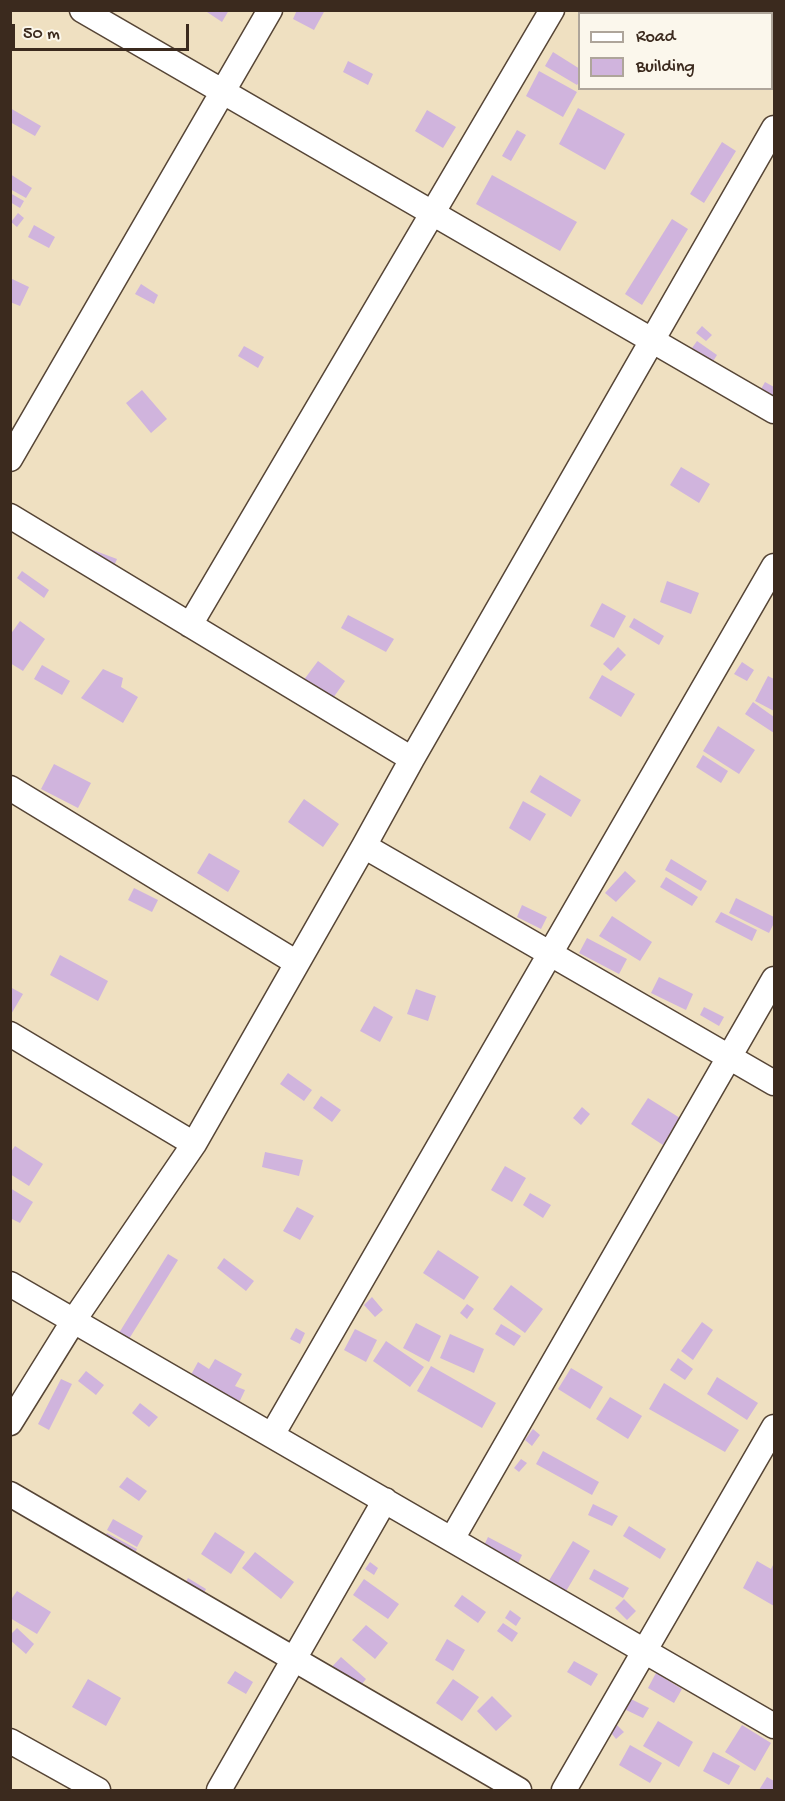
<!DOCTYPE html>
<style>
body{margin:0}
#map{position:relative;width:785px;height:1801px;overflow:hidden;background:#efe0c1;font-family:"Gochi Hand",sans-serif}
canvas{display:block}
.frame{position:absolute;inset:0;border:12px solid #3b2a1e;pointer-events:none}
.legend{position:absolute;left:578px;top:12px;width:195px;height:78px;box-sizing:border-box;background:#fbf7ec;border:2px solid #aea59a;margin:0;padding:8px 10px;list-style:none;font-size:18px;color:#3b2a1e}
.legend li{display:flex;align-items:center;gap:12px;height:30px}
.legend b{width:30px;border:2px solid #aea59a}
.scale{position:absolute;left:12px;top:24px;width:177px;height:27px;box-sizing:border-box;border:3px solid #3b2a1e;border-top:0;padding-left:8px;font-size:18px;line-height:21px;white-space:nowrap;color:#3b2a1e;-webkit-text-stroke:4px #fbf7ec;paint-order:stroke}
</style>
<div id="map">
<canvas width="785" height="1801"></canvas>
<div class="frame"></div>
<ul class="legend">
<li><b style="height:8px;background:#fff"></b>Road</li>
<li><b style="height:16px;background:#d0b4dd"></b>Building</li>
</ul>
<div class="scale">50 m</div>
</div>
<script>
const g = document.querySelector('canvas').getContext('2d');
g.lineJoin = 'round';
function paint(path, color) {
  g.fillStyle = color;
  g.fill(path, 'evenodd');
}
function trace(path, color, width, dash) {
  g.strokeStyle = color;
  g.lineWidth = width;
  g.lineCap = dash ? 'butt' : 'round';
  g.setLineDash(dash || []);
  g.stroke(path);
}
paint(new Path2D(`
 M204 10H229L222 22Z
 M297 10H325L314 30 293 19Z
 M553 52 580 69V81L577 85 545 66Z
 M348 61 373 74 368 85 343 72Z
 M539 71 577 92 563 117 526 96Z
 M10 108 41 126 35 136 10 122Z
 M578 108 625 134 605 170 559 144Z
 M427 110 456 127 443 148 415 131Z
 M517 130 526 135 511 161 502 156Z
 M722 142 736 151 704 203 690 194Z
 M10 174 32 188 26 198 10 189Z
 M492 175 577 222 560 251 476 204Z
 M10 193 24 201 20 208 10 202Z
 M18 213 24 218 17 227 11 222Z
 M672 219 688 229 642 305 625 294Z
 M34 225 55 237 49 248 28 237Z
 M10 278 29 287 20 306 10 302Z
 M141 284 158 295 154 304 135 294Z
 M702 326 712 335 706 341 696 333Z
 M697 341 717 355 712 363 692 348Z
 M244 346 264 357 258 368 238 356Z
 M765 382 774 387V399L760 391Z
 M142 390 167 419 151 433 126 403Z
 M681 467 710 484 699 503 670 485Z
 M93 550 117 559 112 571 89 561Z
 M22 571 49 590 44 598 17 578Z
 M667 581 699 593 691 614 660 602Z
 M602 603 626 616 614 638 590 626Z
 M348 615 394 639 386 652 341 628Z
 M634 618 664 636 659 645 629 627Z
 M20 621 45 639 23 671 10 663V635Z
 M618 647 626 655 611 671 603 664Z
 M318 661 345 681 331 701 303 681Z
 M742 662 754 670 747 681 734 674Z
 M42 665 70 681 62 695 34 679Z
 M103 669 123 678 121 687 138 697 123 723 81 698Z
 M602 675 635 694 621 717 589 698Z
 M768 676 774 679V711L755 701Z
 M753 702 774 717V733L745 714Z
 M718 726 755 750 739 774 703 751Z
 M703 755 728 771 721 783 696 767Z
 M54 764 91 783 78 808 41 789Z
 M540 775 581 800 571 817 530 792Z
 M304 799 339 824 323 847 288 822Z
 M523 801 546 814 530 841 509 828Z
 M209 853 240 871 228 892 197 873Z
 M671 859 707 881 701 891 665 870Z
 M625 871 636 881 616 902 605 893Z
 M666 877 698 897 692 906 660 887Z
 M134 888 158 900 152 912 128 900Z
 M736 898 774 917V923L769 933 729 913Z
 M522 905 547 917 541 929 517 917Z
 M721 912 757 930 752 941 715 922Z
 M612 916 652 942 640 961 599 936Z
 M587 938 627 959 619 974 579 953Z
 M60 955 108 981 98 1001 50 975Z
 M659 977 693 994 686 1010 651 993Z
 M10 987 23 994 10 1016Z
 M416 989 436 996 428 1021 407 1014Z
 M374 1006 393 1017 380 1042 360 1031Z
 M704 1007 724 1017 719 1026 700 1015Z
 M288 1073 312 1090 304 1101 280 1084Z
 M321 1096 341 1110 332 1122 313 1108Z
 M648 1098 680 1118 663 1145 631 1124Z
 M582 1107 590 1114 581 1125 573 1118Z
 M15 1146 43 1164 29 1186 10 1174V1153Z
 M265 1152 303 1160 299 1176 262 1167Z
 M505 1166 526 1178 512 1202 491 1190Z
 M10 1188 33 1202 20 1223 10 1218Z
 M530 1193 551 1205 543 1218 523 1205Z
 M297 1207 314 1216 300 1240 283 1231Z
 M438 1250 479 1277 464 1300 423 1273Z
 M168 1254 178 1260 124 1347 114 1341Z
 M224 1258 254 1281 246 1291 217 1268Z
 M511 1285 543 1309 525 1333 493 1309Z
 M372 1297 383 1310 375 1317 364 1305Z
 M467 1304 474 1309 467 1319 460 1313Z
 M702 1322 713 1330 693 1360 681 1351Z
 M416 1323 441 1336 429 1362 403 1348Z
 M501 1324 521 1336 514 1346 495 1334Z
 M296 1328 305 1333 300 1344 290 1339Z
 M355 1329 377 1340 366 1362 344 1350Z
 M450 1334 484 1349 474 1373 440 1358Z
 M386 1341 424 1367 410 1387 373 1361Z
 M678 1358 693 1369 685 1380 670 1370Z
 M215 1359 242 1374 235 1386 245 1390 236 1409 187 1382 198 1362 209 1369Z
 M431 1366 496 1403 482 1428 417 1391Z
 M571 1368 603 1387 590 1409 558 1389Z
 M86 1371 104 1385 96 1395 78 1381Z
 M717 1377 758 1403 747 1420 707 1394Z
 M61 1379 72 1384 49 1430 38 1424Z
 M664 1383 739 1430 725 1452 649 1409Z
 M610 1397 642 1416 628 1439 596 1419Z
 M140 1403 158 1417 149 1427 132 1413Z
 M533 1429 540 1435 532 1446 525 1440Z
 M543 1451 599 1482 592 1495 536 1464Z
 M521 1459 527 1463 519 1472 514 1468Z
 M127 1477 147 1491 139 1501 119 1487Z
 M593 1504 618 1516 612 1526 588 1515Z
 M113 1519 143 1536 137 1547 107 1530Z
 M629 1526 666 1549 660 1559 623 1536Z
 M215 1532 245 1552 231 1574 201 1554Z
 M107 1533 137 1549 132 1560 101 1544Z
 M488 1537 522 1555 514 1572 480 1554Z
 M573 1541 590 1551 562 1598 545 1587Z
 M255 1552 294 1582 281 1599 242 1568Z
 M757 1561 771 1569 774 1563V1606L743 1588Z
 M370 1562 378 1568 374 1575 365 1569Z
 M594 1569 629 1588 623 1598 589 1579Z
 M188 1578 206 1589 201 1599 182 1589Z
 M364 1579 399 1604 388 1619 353 1595Z
 M17 1591 51 1612 37 1634 10 1618V1601Z
 M462 1595 486 1612 478 1623 454 1606Z
 M624 1599 636 1611 627 1620 615 1608Z
 M510 1610 521 1618 516 1626 505 1618Z
 M503 1623 518 1633 512 1642 497 1631Z
 M366 1625 388 1643 375 1659 352 1640Z
 M17 1628 34 1644 26 1654 10 1640V1635Z
 M447 1639 465 1650 453 1671 435 1660Z
 M341 1657 366 1679 355 1693 329 1670Z
 M574 1661 598 1674 591 1686 567 1672Z
 M235 1671 253 1682 246 1694 227 1683Z
 M656 1673 682 1689 674 1703 648 1688Z
 M88 1679 121 1698 106 1726 72 1707Z
 M453 1679 479 1697 462 1721 436 1703Z
 M492 1696 512 1716 496 1731 477 1711Z
 M629 1698 649 1708 643 1718 624 1709Z
 M658 1721 693 1742 679 1767 643 1746Z
 M615 1723 624 1732 616 1739 608 1729Z
 M742 1725 771 1743 755 1771 725 1752Z
 M630 1745 662 1763 650 1783 619 1765Z
 M713 1752 740 1766 729 1785 703 1771Z
 M767 1777 774 1781V1790H759Z`), '#d0b4dd');
const minor = new Path2D(`
 M82 10 774 411
 M10 459 270 10
 M10 516 412 759
 M190 625 552 10
 M10 788 297 963
 M364 846 774 1083
 M10 1034 194 1144
 M10 1284 774 1726
 M10 1423 74 1320 194 1144 364 846 412 759 774 128
 M272 1435 774 566
 M10 1494 519 1790
 M452 1539 774 979
 M10 1741 98 1790
 M219 1790 385 1500
 M564 1790 774 1427`);
trace(minor, '#564536', 27);
trace(minor, '#fff', 24);
</script>
